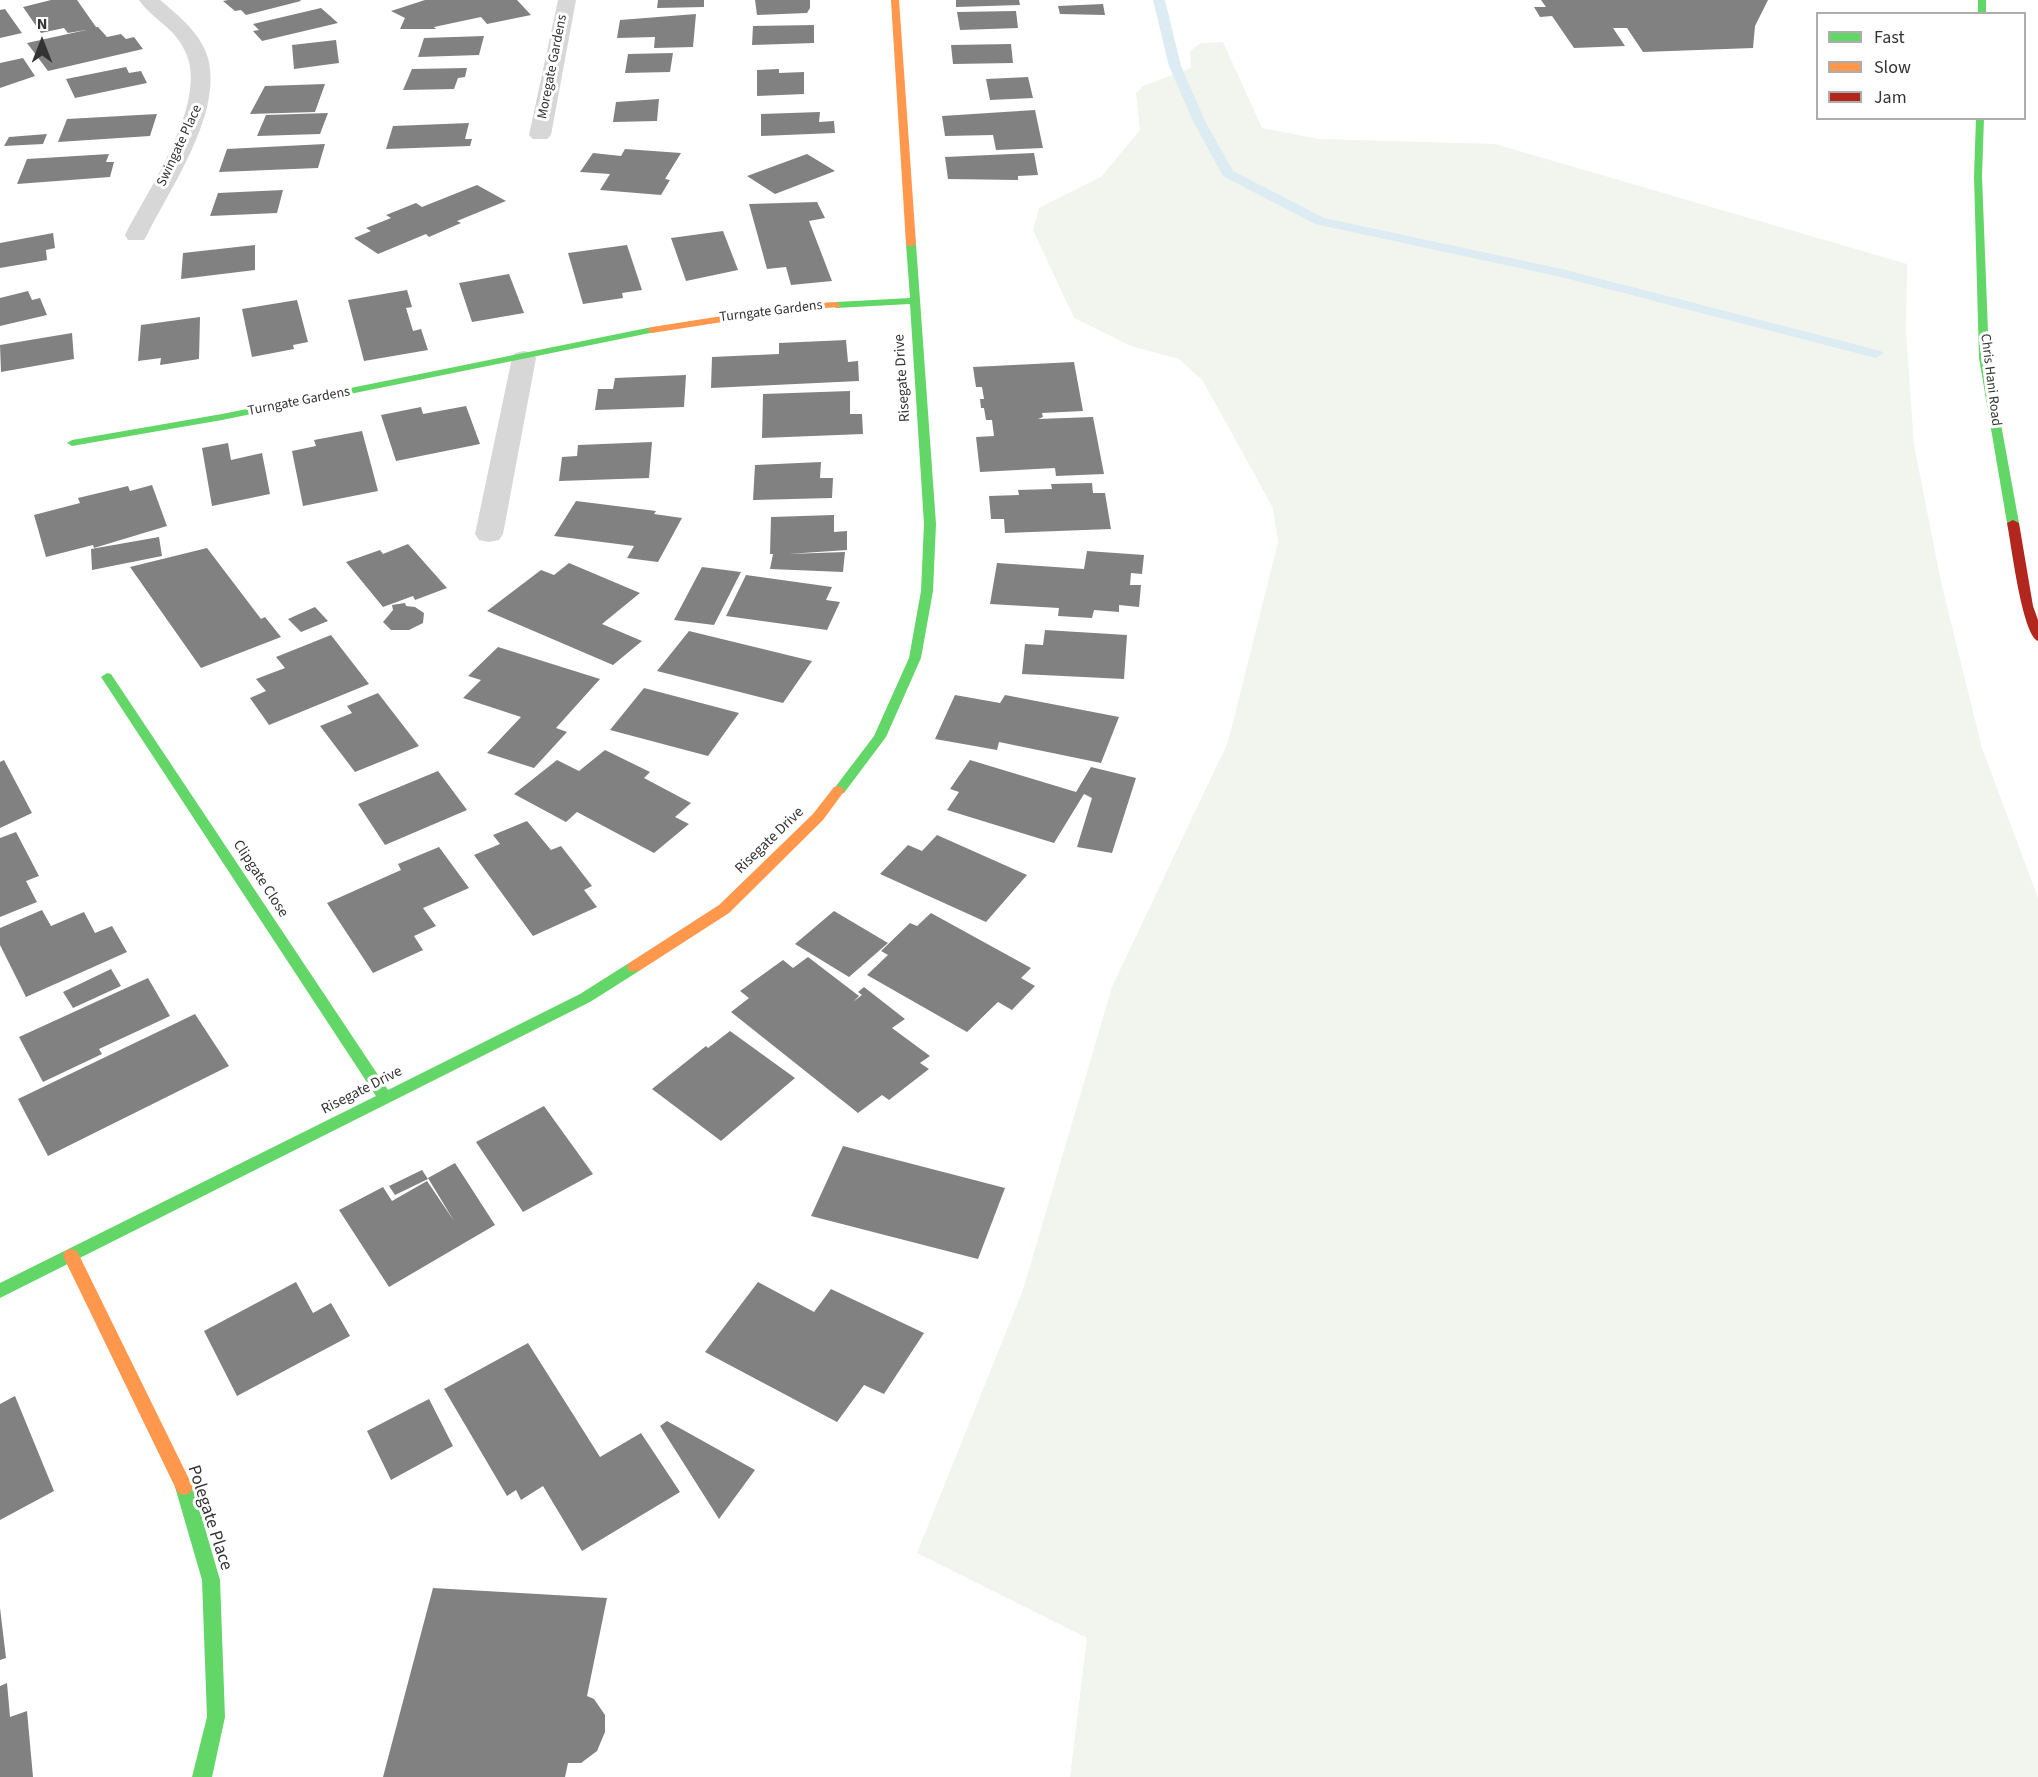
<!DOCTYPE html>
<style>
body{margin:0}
#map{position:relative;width:2038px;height:1777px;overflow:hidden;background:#fff;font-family:"Source Sans 3",sans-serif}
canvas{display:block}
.legend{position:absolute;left:1816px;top:12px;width:210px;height:108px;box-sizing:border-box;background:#fff;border:2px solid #adadad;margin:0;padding:8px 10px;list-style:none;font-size:18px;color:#333}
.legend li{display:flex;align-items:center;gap:12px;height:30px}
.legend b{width:30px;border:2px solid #adadad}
.north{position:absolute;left:12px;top:12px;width:60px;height:60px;-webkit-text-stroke:4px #fff;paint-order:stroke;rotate:0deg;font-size:16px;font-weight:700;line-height:24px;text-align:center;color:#333}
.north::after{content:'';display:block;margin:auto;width:21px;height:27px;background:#333;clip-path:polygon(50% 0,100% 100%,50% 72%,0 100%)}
</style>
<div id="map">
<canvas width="2038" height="1777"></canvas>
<ul class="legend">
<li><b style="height:8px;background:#63d668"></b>Fast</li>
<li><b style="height:8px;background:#ff974d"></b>Slow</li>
<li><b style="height:8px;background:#b3261e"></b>Jam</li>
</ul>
<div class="north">N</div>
</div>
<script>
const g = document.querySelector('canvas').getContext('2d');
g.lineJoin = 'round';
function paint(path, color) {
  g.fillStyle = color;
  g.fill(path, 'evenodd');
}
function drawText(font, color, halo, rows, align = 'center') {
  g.font = font + ' "Source Sans 3",sans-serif';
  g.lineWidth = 6;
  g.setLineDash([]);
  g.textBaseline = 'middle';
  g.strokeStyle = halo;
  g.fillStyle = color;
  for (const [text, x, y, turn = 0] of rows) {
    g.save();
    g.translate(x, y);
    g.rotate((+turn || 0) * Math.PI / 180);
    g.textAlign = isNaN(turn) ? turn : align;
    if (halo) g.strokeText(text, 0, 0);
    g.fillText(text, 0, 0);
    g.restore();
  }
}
paint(new Path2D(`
 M1223 42 1262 128 1319 139 1495 144 1907 264 1906 331 1914 445 1941 582 1982 748 2038 898V1777H1070L1087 1638 917 1553 1023 1290 1112 987 1228 742 1278 542 1273 508 1203 381 1179 359 1131 346 1074 318 1033 230 1039 208 1101 177 1140 130 1136 93 1143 86 1191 68 1190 51 1201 43Z`), '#f1f5ed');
paint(new Path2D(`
 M1153 0H1165L1181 66 1205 121 1233 171 1324 218 1562 269 1881 351 1883 354 1876 358 1561 277 1315 224 1223 176 1193 121 1169 66Z`), '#ddebf3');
paint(new Path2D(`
 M51 0H77L96 27H98L107 37 121 34 126 39 134 37 143 49 48 71 27 43 86 30 68 33 64 28 41 33 23 7Z
 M228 0H300L301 1 246 15 241 10 235 11 223 1Z
 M425 0H517L531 15 487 24 481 17 434 27 436 29H400L405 18 391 11Z
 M658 0H704V7L657 8Z
 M755 0H810V8L807 13 757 15Z
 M956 0H1019L1020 5 956 7Z
 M1541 0H1768L1755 26 1753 48 1643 52 1627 28H1613L1625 46 1574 48 1552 16 1540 17 1534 7H1546Z
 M1103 4 1105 15 1060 14 1058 6Z
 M321 8 338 23 262 41 253 31 259 30 253 24Z
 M5 9 22 33 0 38V10Z
 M1016 11 1018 28 960 30 957 12Z
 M696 14 693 47 654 48 655 37 617 38 620 20Z
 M814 25V43L752 45 753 26Z
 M484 36 479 55 418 57 424 38Z
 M336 40 339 63 294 69 292 45Z
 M1011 44 1013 63 953 64 951 45Z
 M673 53 670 72 625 73 628 54Z
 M23 58 35 76 0 88V63Z
 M126 67 129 73 141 71 147 83 75 98 66 79Z
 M467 68 465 77 458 78 454 89 403 90 412 69Z
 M779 69V73L804 72V94L757 96V70Z
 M1028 77 1033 98 990 100 986 79Z
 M325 84 315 112 250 114 265 86Z
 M659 99 657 121 613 122 616 102Z
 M1035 110 1043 148 996 150 993 135 945 136 942 116Z
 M820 112 819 122 834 121 835 133 761 136V114Z
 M328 113 320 134 257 136 266 115Z
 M157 114 150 136 58 142 67 119Z
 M469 123 465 139H472L470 146 386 149 393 126Z
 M47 134 43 144 4 146 9 137Z
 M325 144 318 168 219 172 227 149Z
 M625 149 681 153 665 179 670 180 661 195 600 190 610 174 580 172 593 153 621 156Z
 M1034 153 1038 175 1018 176V180L948 179 945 157Z
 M109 154 106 162H114L110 177 17 184 27 159Z
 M807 154 835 171 775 194 747 176Z
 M477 185 506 201 457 221 461 223 429 237 426 234 378 254 354 238 371 231 366 228 391 218 386 215 416 203 422 207Z
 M283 190 277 213 210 216 218 193Z
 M817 202 825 218 809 221 832 281 791 285 786 267 767 269 749 204Z
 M723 231 738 270 686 281 671 238Z
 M53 233 55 248 46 250 47 260 0 268V243Z
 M255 245V270L181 279 183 253Z
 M627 245 642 290 622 293 623 298 583 304 568 253Z
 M509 274 524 313 472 322 459 283Z
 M407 290 412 307 406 308 413 331 421 329 428 350 364 361 348 300Z
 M28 291 32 300 40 298 47 315 0 326V298Z
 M297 300 308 342 293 345 294 349 252 357 242 309Z
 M200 317 199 359 160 365 161 358 138 361 141 325Z
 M72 333 74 359 1 372 0 345Z
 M846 340 848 362 858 361 859 381 711 388 712 357 779 354V343Z
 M1074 362 1083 411 1042 413 1043 417 1038 419 1093 417 1104 474 1056 476 1055 468 980 472 976 437 994 436 992 420H986L984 408H981L980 399H984L982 387H976L973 367Z
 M686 375 684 407 595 410 598 389H613L615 378Z
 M850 391V414H862L863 434 762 438 763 394Z
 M466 406 480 444 396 461 381 415 421 407 423 414Z
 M362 431 378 491 303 506 292 451 316 446 314 440Z
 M652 442 649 478 559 481 562 457 577 456 578 445Z
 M228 443 231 460 262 453 270 494 212 506 202 448Z
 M821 462 820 478H833L832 498 753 500 755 465Z
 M1092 483 1093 493H1105L1111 529 1005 533 1004 519H991L989 496 1019 495 1018 490 1052 489 1051 484Z
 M152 485 167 526 94 548 93 545 46 557 34 515 80 503 78 498 128 486 130 491Z
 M576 501 656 511 654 514 682 518 658 562 627 558 634 546 554 536Z
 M834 515V532L847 531V550L788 554 845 552 843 572 770 569 773 554H770L771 517Z
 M159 537 162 556 92 570 91 549Z
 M408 544 447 588 415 600 413 596 383 607 346 562 380 550 383 554Z
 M207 548 261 619 265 617 281 637 201 668 130 567Z
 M1087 551 1144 555 1142 574 1131 573 1130 585H1141L1139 607 1119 605V612L1094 610 1092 618 1058 616 1059 608 990 604 997 563 1084 569Z
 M569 563 640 593 602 624 642 641 613 665 487 611 541 570 554 575Z
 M702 567 741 572 714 625 674 620Z
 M746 575 832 587 826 600 840 602 827 630 726 616Z
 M405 603 406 606 415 607 424 613 423 623 409 630H391L383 622 393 610 392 605Z
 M315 607 328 621 301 632 288 619Z
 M1045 630 1127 635 1124 679 1022 674 1025 644 1043 645Z
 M689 631 812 661 783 703 657 671Z
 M331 635 369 684 269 725 250 698 266 691 256 679 285 668 276 657Z
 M498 647 600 679 556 728 567 732 534 768 487 753 521 717 463 698 481 680 468 676Z
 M644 688 739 713 708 756 610 730Z
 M378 693 419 746 355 772 320 726 352 713 347 706Z
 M955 695 1000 703 1005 695 1119 717 1101 763 999 742 997 750 935 739Z
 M605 750 650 772 644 778 691 803 675 817 689 824 654 853 577 812 566 822 514 794 557 760 579 771Z
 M4 760 32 813 0 828V762Z
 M970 760 1076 792 1091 767 1136 778 1112 853 1077 847 1092 798 1084 794 1054 843 947 810 959 792 950 789Z
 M438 771 467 810 385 845 358 804Z
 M527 821 551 850 561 846 592 886 584 890 597 907 533 936 474 855 500 844 493 835Z
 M16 832 39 876 26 881 37 902 0 917V838Z
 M937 835 1027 875 986 922 880 874 908 845 922 851Z
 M439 847 469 888 423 908 436 926 414 936 423 950 373 973 327 903 401 870 398 864Z
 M42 910 51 926 84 912 95 933 112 926 127 952 26 997 0 945V928Z
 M834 911 888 943 849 977 795 944Z
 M931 913 1031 968 1021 978 1035 986 1012 1010 998 1002 967 1032 867 975 888 955 881 951 910 923 917 926Z
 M808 957 859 996 853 1002 862 995 858 992 864 987 905 1019 892 1028 930 1056 920 1063 929 1069 889 1100 882 1095 858 1113 731 1012 749 998 740 991 783 960 793 968Z
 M111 969 121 986 73 1008 63 992Z
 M148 978 170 1016 99 1049 102 1054 43 1082 19 1037Z
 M195 1014 229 1066 48 1156 18 1099Z
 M730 1031 795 1078 721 1141 652 1089 706 1046 708 1048Z
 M544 1106 593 1174 523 1212 476 1142Z
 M843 1146 1005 1188 978 1259 811 1216Z
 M455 1163 495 1225 389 1287 339 1210 383 1187 392 1201 427 1181 454 1221 428 1178Z
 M422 1170 428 1179 395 1195 389 1186Z
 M296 1282 313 1313 331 1303 350 1336 237 1396 204 1331Z
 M758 1282 814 1312 831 1289 924 1333 884 1394 864 1385 837 1422 705 1352Z
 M528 1343 600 1457 641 1433 680 1492 582 1551 543 1486 521 1500 516 1490 507 1496 444 1389Z
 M15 1396 54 1491 0 1520V1404Z
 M429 1399 453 1446 391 1480 367 1431Z
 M667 1421 755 1470 719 1519 660 1426Z
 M433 1588 607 1598 587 1696 594 1699 605 1715V1732L597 1751 581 1763H568L565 1777H383Z
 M0 1608 6 1658 0 1660Z
 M7 1683 10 1717 27 1711 33 1777H0V1686Z`), '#818181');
paint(new Path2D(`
 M139 0H160C178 15 199 32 207 55 225 110 171 187 147 235L144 240H128L125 235C148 190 210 101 185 51 174 27 152 19 139 0Z
 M558 0H576L551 135 547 139H533L529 135Z
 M524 351 533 353 536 358 503 534 499 540 489 542 479 540 475 534 512 358 515 353Z`), '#d7d7d7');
paint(new Path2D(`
 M1978 0H1986V14H1978Z
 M1976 118H1984L1982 176 1989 358 2019 523 2013 526 2007 523 1979 358 1974 176Z
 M911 241 916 244 936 524 933 591 921 658 886 737 844 793 839 794 833 790 874 736 909 658 921 591 924 524 910 304 836 308 831 305 836 302 910 298 906 244Z
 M652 327 657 330 655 332 222 420 72 446 67 443 72 440 222 414Z
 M107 673 111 674 388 1090 580 994 629 963H639L641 967 639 971 590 1002 0 1298V1283L376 1096 101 677Z
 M184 1479 190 1481 193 1487 220 1580 225 1717 212 1777H192L207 1717 202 1580 175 1487 178 1481Z`), '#63d668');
paint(new Path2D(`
 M891 0H899L916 244 911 247 906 244Z
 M836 302 841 305 839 307 799 310 652 333 647 330 652 327 799 304Z
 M839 786 845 790 823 820 729 913 639 971H629L627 967 629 963 719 905 813 814 834 787Z
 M71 1249 77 1251 190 1481 193 1487 190 1493 184 1495 178 1493 63 1256 65 1251Z`), '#ff974d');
paint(new Path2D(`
 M2013 520 2019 523 2033 606 2038 620V641C2022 635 2011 542 2007 523Z`), '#b3261e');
drawText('14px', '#333', '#fff', [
 ["Moregate Gardens",553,67,-79],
 ["Swingate Place",180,146,-65],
 ["Turngate Gardens",771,312,-7],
 ["Chris Hani Road",1990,380,83],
 ["Turngate Gardens",299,402,-11]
]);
drawText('15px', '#333', '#fff', [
 ["Risegate Drive",903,378,-94],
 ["Risegate Drive",770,841,-44],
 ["Clipgate Close",260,879,57],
 ["Risegate Drive",362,1091,-27]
]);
drawText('18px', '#333', '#fff', [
 ["Polegate Place",209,1518,72]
]);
</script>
